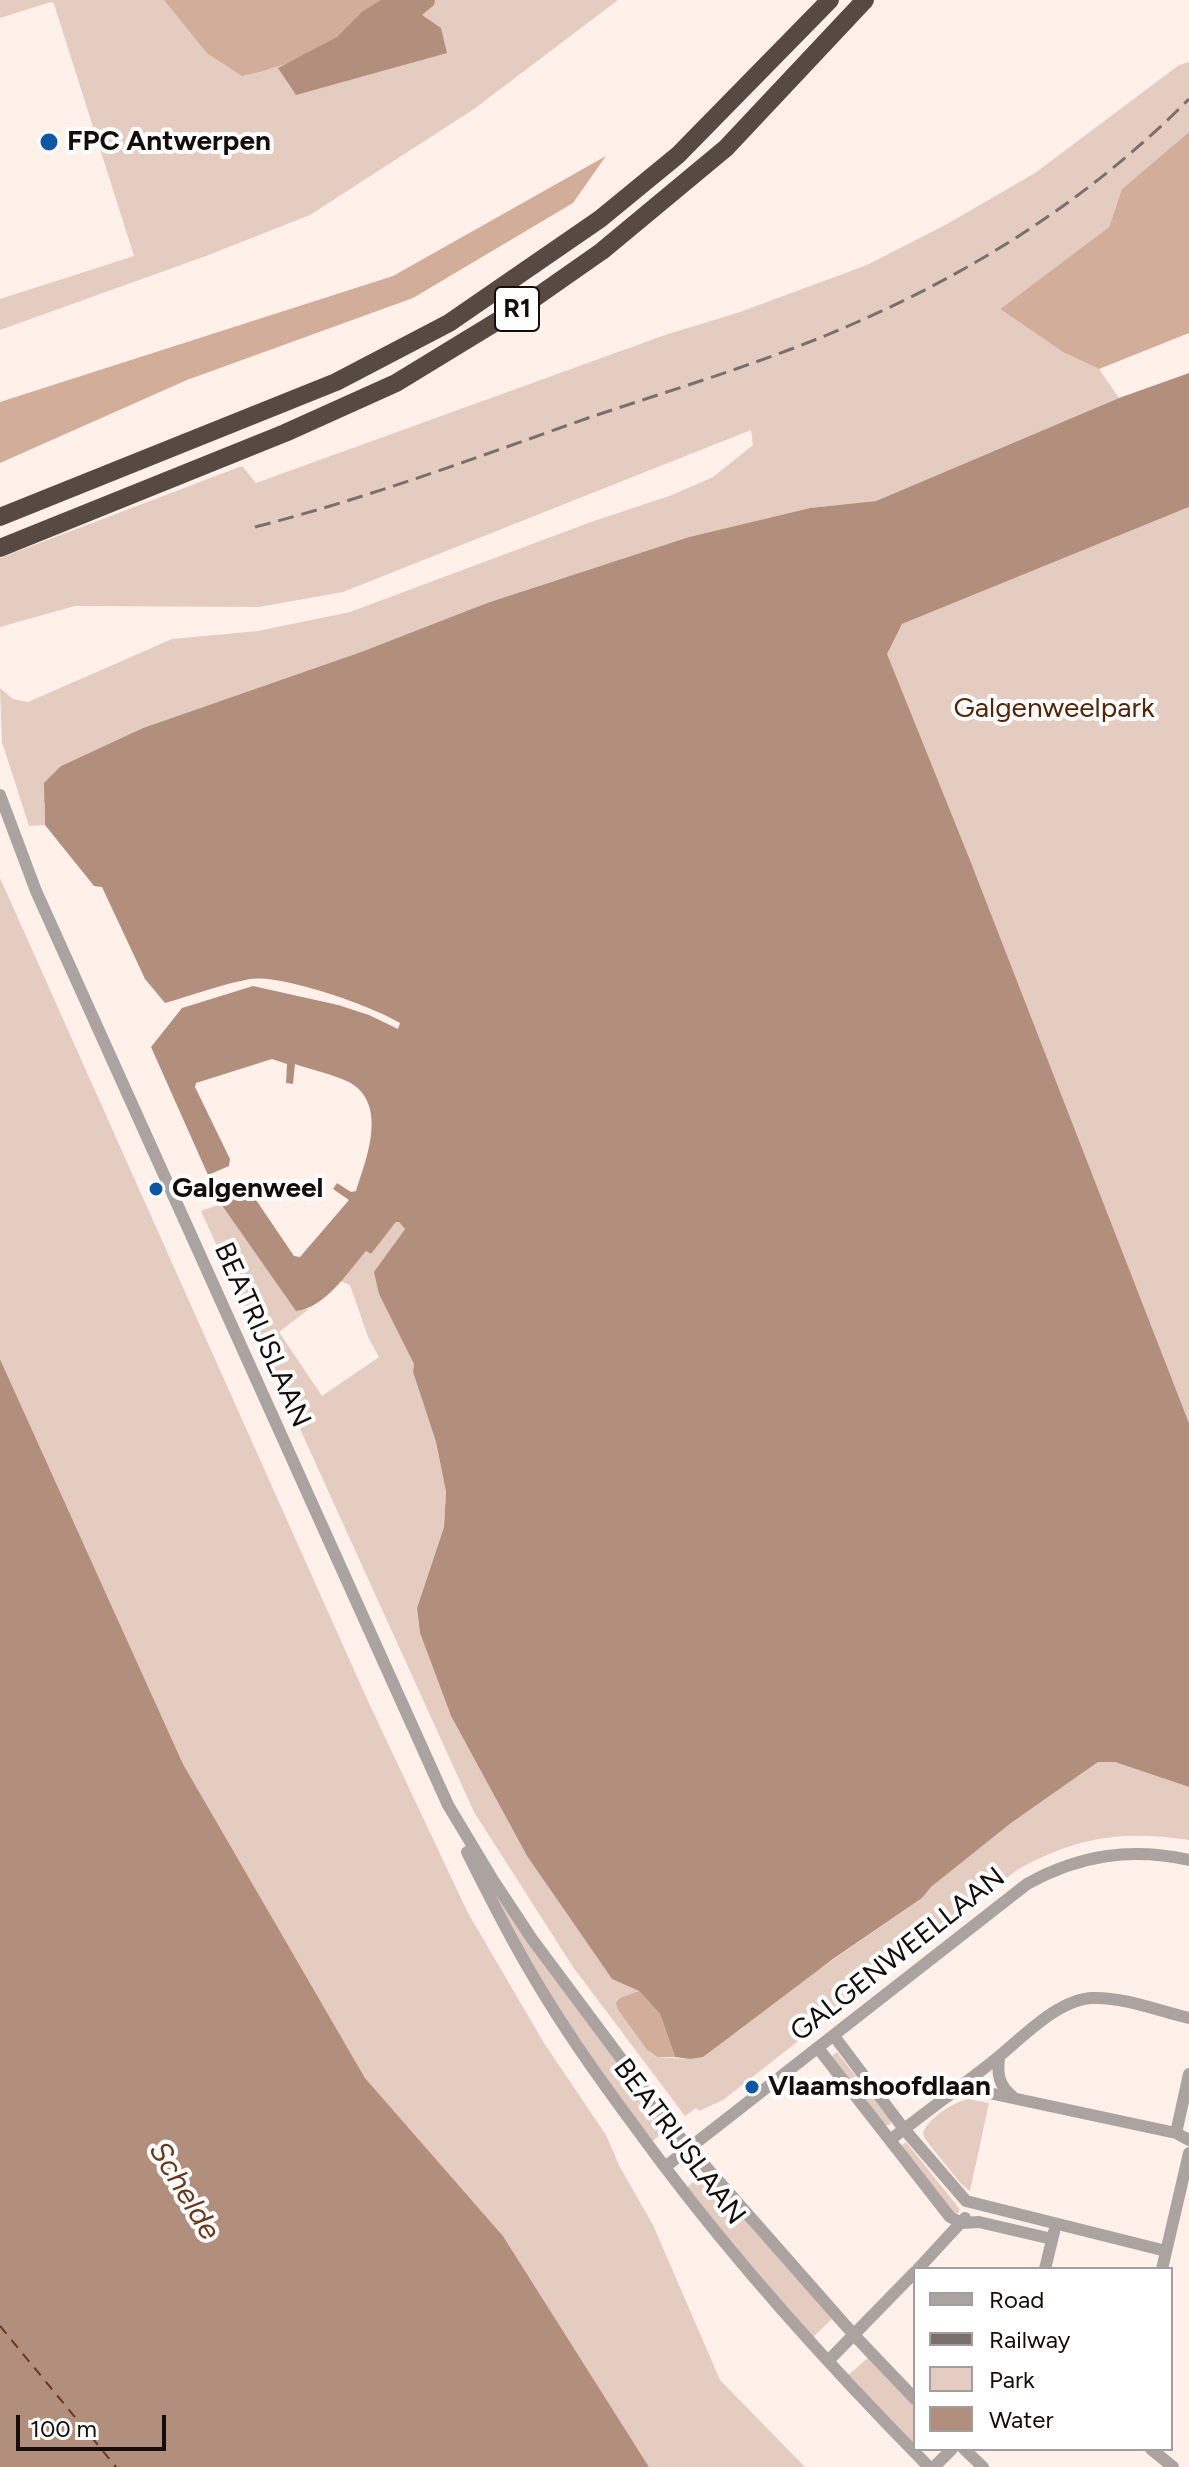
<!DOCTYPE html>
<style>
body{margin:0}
#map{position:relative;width:1189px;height:2467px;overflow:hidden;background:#fff1ea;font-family:Figtree,sans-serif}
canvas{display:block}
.legend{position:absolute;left:913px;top:2267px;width:260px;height:184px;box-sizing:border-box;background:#fff;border:2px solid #a19f9d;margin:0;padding:10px 14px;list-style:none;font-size:24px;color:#130e0b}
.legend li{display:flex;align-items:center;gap:16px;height:40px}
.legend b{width:40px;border:2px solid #a19f9d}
.scale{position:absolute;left:16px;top:2415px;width:150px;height:36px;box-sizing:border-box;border:4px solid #130e0b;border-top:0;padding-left:10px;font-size:24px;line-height:28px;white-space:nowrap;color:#130e0b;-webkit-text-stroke:6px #fff;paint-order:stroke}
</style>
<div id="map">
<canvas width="1189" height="2467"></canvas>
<ul class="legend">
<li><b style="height:10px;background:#aaa3a0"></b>Road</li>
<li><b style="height:10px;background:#79706b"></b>Railway</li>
<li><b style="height:22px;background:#e5ccc0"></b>Park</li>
<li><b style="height:22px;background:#b28f7d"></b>Water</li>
</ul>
<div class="scale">100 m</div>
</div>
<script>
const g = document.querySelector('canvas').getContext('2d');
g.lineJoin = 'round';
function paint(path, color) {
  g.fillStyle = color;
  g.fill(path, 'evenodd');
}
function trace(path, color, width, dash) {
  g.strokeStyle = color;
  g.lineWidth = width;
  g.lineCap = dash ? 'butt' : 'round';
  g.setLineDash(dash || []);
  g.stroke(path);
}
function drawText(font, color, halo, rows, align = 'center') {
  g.font = font + ' Figtree,sans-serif';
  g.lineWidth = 8;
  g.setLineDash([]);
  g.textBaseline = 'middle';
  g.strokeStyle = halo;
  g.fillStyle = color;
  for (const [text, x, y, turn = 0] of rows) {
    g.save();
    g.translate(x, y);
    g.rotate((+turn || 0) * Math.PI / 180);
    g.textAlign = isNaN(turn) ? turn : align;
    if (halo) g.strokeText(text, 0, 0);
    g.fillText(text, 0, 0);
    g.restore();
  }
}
paint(new Path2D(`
 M0 0H618L474 109 310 215 206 256 0 330V299L134 256 54 4 51 2 0 18Z
 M1189 62V132L1122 189 1109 227 1000 309 1063 352 1099 369 1119 398 876 501 810 508 689 537 487 603 361 652 143 728 61 766 44 804 45 825 29 826 2 742 0 688 13 699 28 702 172 639 258 631 350 612 591 522 672 495 713 477 753 445 751 430 343 592 259 607 75 606 0 627V558L242 466 256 483 665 335 740 312 867 265 947 224 1035 173 1179 65Z
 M1189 507V1423L970 860 886 654 902 624Z
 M0 878 367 1699 468 1913 544 2043 606 2135 620 2167 653 2225 720 2380 805 2467H649L503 2236 365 2078 183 1764 0 1359Z
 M221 1204 296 1310 309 1309 279 1332 322 1396 379 1357 368 1337 350 1285 340 1281 366 1251 371 1254 396 1222 399 1221 405 1229 374 1273 414 1364 413 1372 436 1442 446 1492 444 1527 417 1608 420 1633 451 1716 527 1856 612 1979 639 1991 618 2010 647 2050 656 2057 690 2059 922 1898 931 1887 1011 1823 1098 1762H1115L1189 1787V1840C1123 1830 1076 1837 1017 1870L723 2100 699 2111 696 2108 685 2116 573 1967 474 1812 201 1211Z
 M491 1882 669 2128 650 2143 543 1985 489 1890Z
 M837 2052 891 2121 890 2125H885L832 2056Z
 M968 2099 989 2103 970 2191 961 2184 925 2139 923 2133C928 2118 952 2103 968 2099Z
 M906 2142 959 2208V2213H953L903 2148 902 2145Z
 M704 2173 834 2317 812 2338 686 2188Z
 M869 2357 915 2404V2448L846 2377Z`), '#e5ccc0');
paint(new Path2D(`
 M164 0H381C364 11 353 25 337 37 309 57 275 69 242 76L207 53Z
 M1189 132V333L1099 369 1063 352 1000 309 1109 227 1122 189Z
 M606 156 573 203 413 298 187 380 0 463V402L393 276Z
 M639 1991 660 2014 675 2057H657L647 2050 618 2010 616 2003 620 1998Z`), '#d1ad9a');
paint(new Path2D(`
 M381 0H435L434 5 422 15 441 28 447 53 296 95 278 68 337 37 363 11Z
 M1189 373V507L902 624 887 654 970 860 1189 1423V1787L1115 1762H1098L1011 1823 931 1887 922 1898 833 1959 703 2057 690 2059 675 2057 660 2014 639 1991 612 1979 527 1856 451 1716 420 1633 417 1608 444 1527 446 1492 436 1442 413 1372 414 1364 379 1294 374 1272 405 1229 399 1222H396L371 1254 366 1251C348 1272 325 1308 296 1311L221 1204 243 1188 250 1191 294 1256 300 1257 349 1200 333 1189 337 1183 351 1192 356 1191C366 1160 389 1104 349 1082 332 1074 312 1070 295 1064L293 1084 286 1083 287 1064 272 1059 196 1083 195 1087 230 1159 229 1166 208 1175 151 1047 182 1008 253 986 338 1005 369 1015 398 1029 400 1023C372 1006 282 974 250 979 222 984 193 995 165 1003L145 979 102 887 94 886 45 825 44 783 61 766 143 728 361 652 487 603 689 537 810 508 876 501 1119 398Z
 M0 1359 183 1764 365 2078 503 2236 649 2467H0Z`), '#b28f7d');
trace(new Path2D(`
 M0 2326 116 2467`), '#6a391d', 2, [10, 8]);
trace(new Path2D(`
 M0 795 36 891 448 1805 493 1880 532 1939 678 2135 854 2335 915 2399
 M467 1852C488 1894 509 1936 533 1976 572 2043 618 2104 664 2166 745 2273 835 2372 929 2467
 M834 2036 904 2129 966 2201 1166 2251
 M818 2048 950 2217 962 2223 979 2222 1052 2239
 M999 2058C997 2075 999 2085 1012 2096
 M1189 2074 1176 2133 1189 2140
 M961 2087 1176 2133
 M890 2140C922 2115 955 2091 987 2066 1017 2044 1055 1999 1093 1998 1124 1997 1159 2011 1189 2018
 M665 2167 1027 1884C1079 1855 1131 1847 1189 1860
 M918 2269 965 2218
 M1045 2269 1054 2232
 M1162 2269 1189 2153
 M828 2361 915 2272
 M964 2449 983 2467
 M1151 2449 1173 2467
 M934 2467 952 2449`), '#aaa3a0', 12);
trace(new Path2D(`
 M0 517 336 382 449 323 600 219 678 155 830 0
 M0 548 285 433 396 383 532 300 602 251 726 148 865 0`), '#574a43', 18);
trace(new Path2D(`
 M255 527C368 498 478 457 588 418 677 388 769 361 855 323 979 269 1094 195 1189 99`), '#79706b', 3, [16, 8]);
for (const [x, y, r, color] of [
 [49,142,10,"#0e57a6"],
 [156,1189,8,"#0e57a6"],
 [752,2087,8,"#0e57a6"]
]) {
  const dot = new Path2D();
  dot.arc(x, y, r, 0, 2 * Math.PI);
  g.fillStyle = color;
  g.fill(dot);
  trace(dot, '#fff', 3);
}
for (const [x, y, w] of [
 [517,309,44]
]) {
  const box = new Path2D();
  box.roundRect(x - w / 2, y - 22, w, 44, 6);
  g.fillStyle = '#fff';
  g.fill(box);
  trace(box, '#130e0b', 2);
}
drawText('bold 26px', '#130e0b', null, [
 ["R1",517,309]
]);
drawText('bold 28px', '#130e0b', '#fff', [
 ["FPC Antwerpen",67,142],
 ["Galgenweel",172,1189],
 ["Vlaamshoofdlaan",768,2087]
], 'left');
drawText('28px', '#542507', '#fff', [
 ["Galgenweelpark",1054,709]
]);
drawText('28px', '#130e0b', '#fff', [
 ["BEATRIJSLAAN",262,1335,66],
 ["GALGENWEELLAAN",898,1955,-38],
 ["BEATRIJSLAAN",679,2142,53]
]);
drawText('italic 30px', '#6a391d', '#fff', [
 ["Schelde",184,2191,59]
]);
</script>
